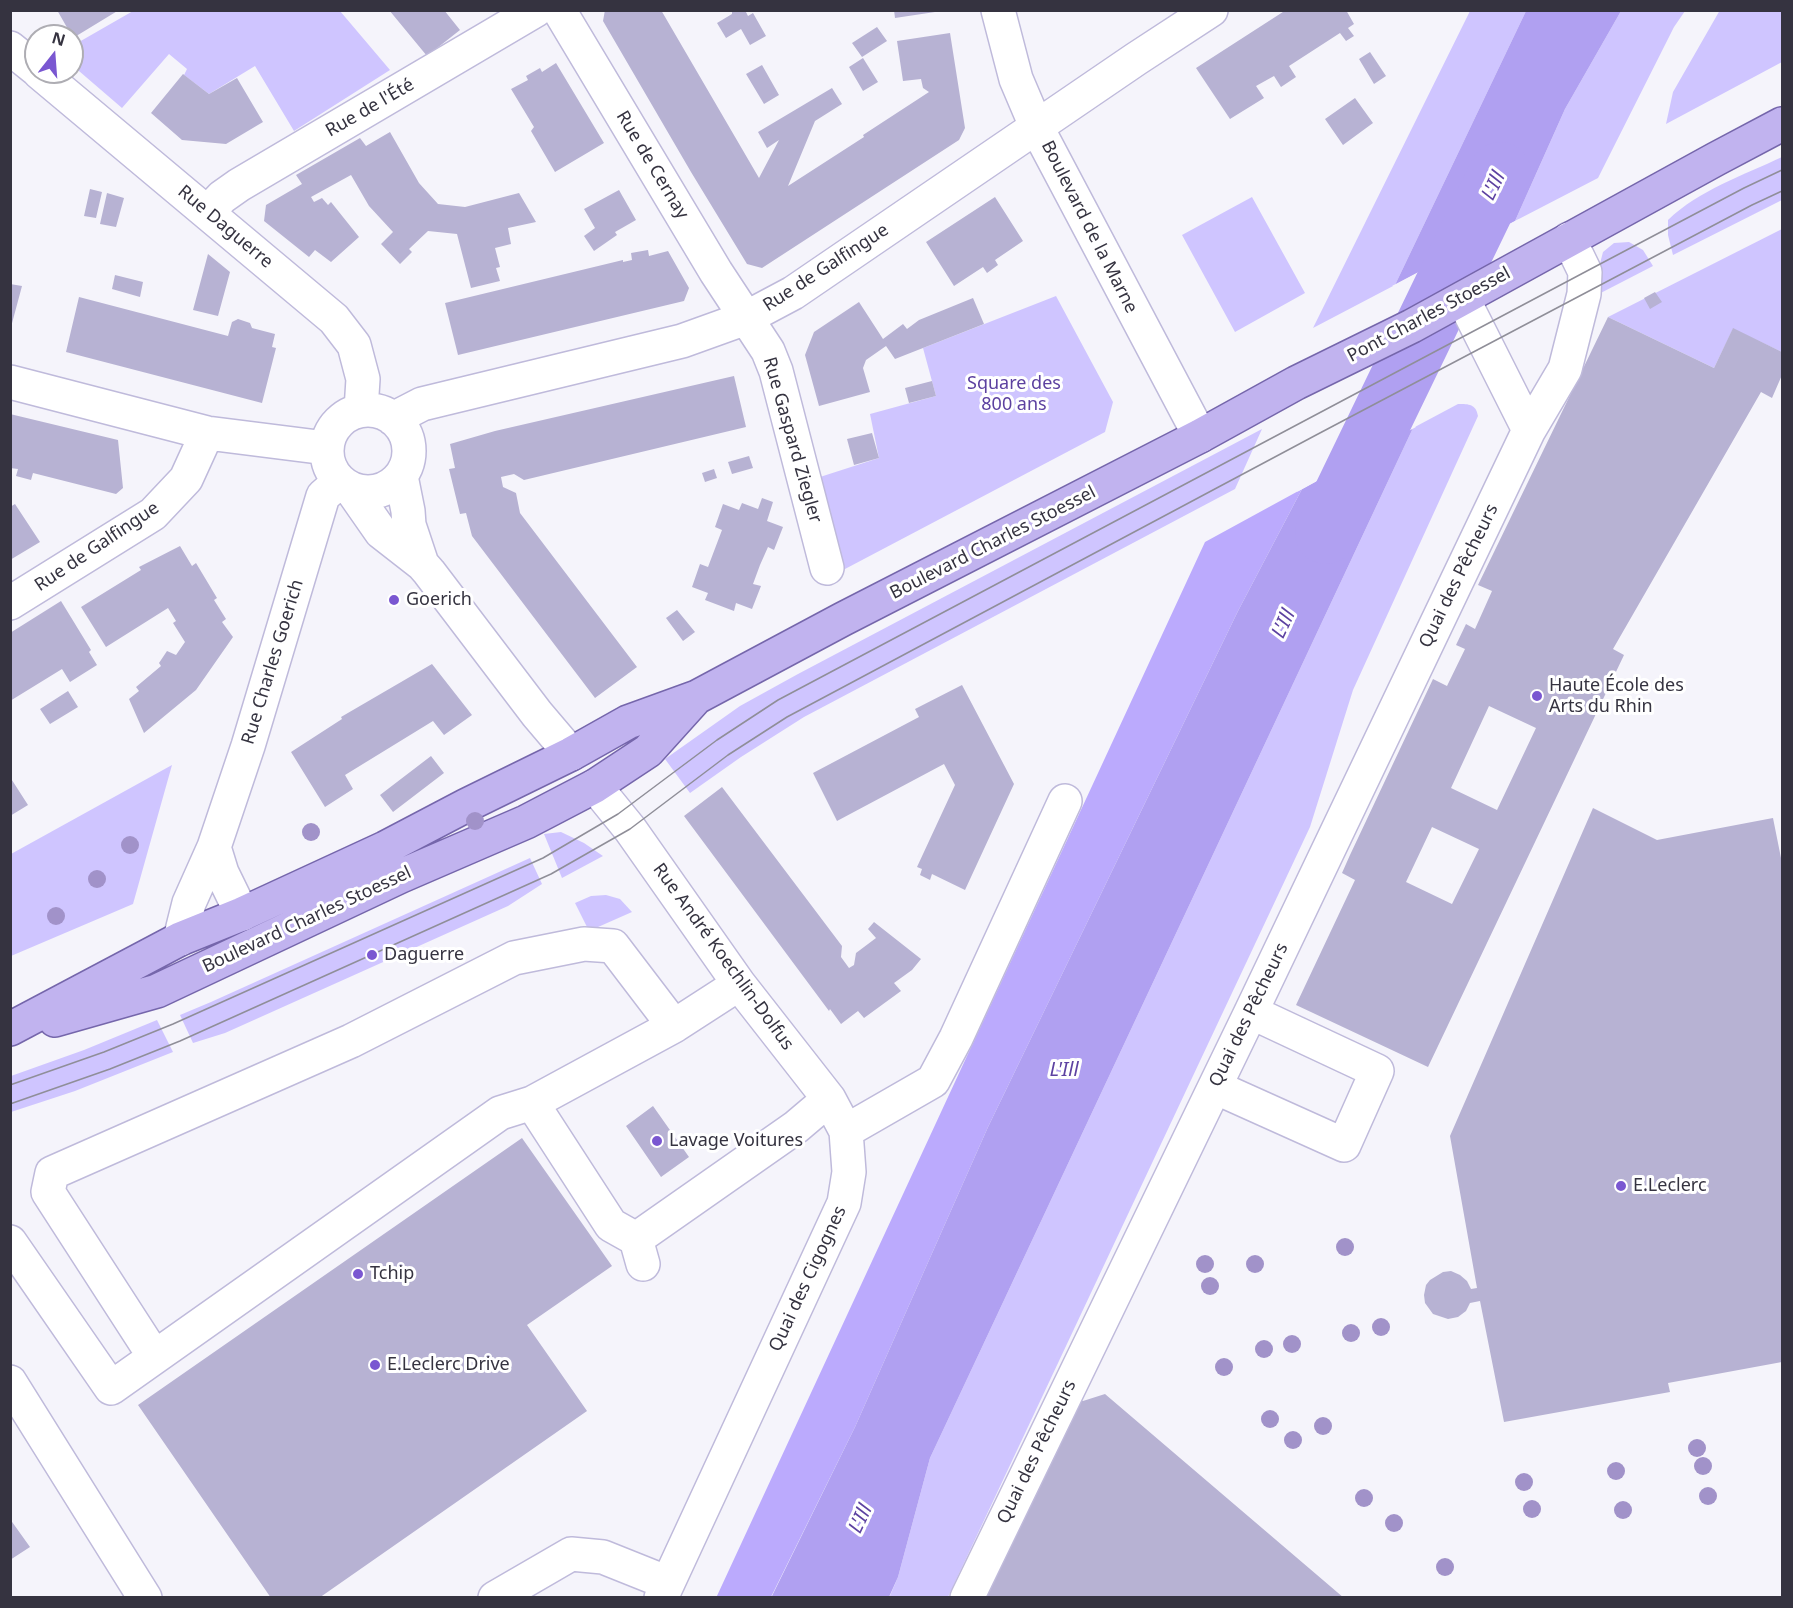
<!DOCTYPE html>
<meta charset="utf-8">
<style>
body{margin:0}
#map{position:relative;width:1793px;height:1608px;overflow:hidden;background:#f5f4fb;font-family:"Noto Sans",sans-serif}
canvas{display:block}
.frame{position:absolute;inset:0;border:12px solid #353340;pointer-events:none}
.north{position:absolute;left:24px;top:24px;width:60px;height:60px;box-sizing:border-box;background:#fff;border:2px solid #aeadb3;border-radius:50%;rotate:17deg;font-size:16px;font-weight:700;line-height:24px;text-align:center;color:#353340}
.north::after{content:'';display:block;margin:auto;width:21px;height:27px;background:#7a57d1;clip-path:polygon(50% 0,100% 100%,50% 72%,0 100%)}
</style>
<div id="map">
<canvas width="1793" height="1608"></canvas>
<div class="frame"></div>
<div class="north">N</div>
</div>
<script>
const g = document.querySelector('canvas').getContext('2d');
g.lineJoin = 'round';
function paint(path, color) {
  g.fillStyle = color;
  g.fill(path, 'evenodd');
}
function trace(path, color, width, dash) {
  g.strokeStyle = color;
  g.lineWidth = width;
  g.lineCap = dash ? 'butt' : 'round';
  g.setLineDash(dash || []);
  g.stroke(path);
}
function drawText(font, color, halo, rows, align = 'center') {
  g.font = font + ' "Noto Sans",sans-serif';
  g.lineWidth = 6;
  g.setLineDash([]);
  g.textBaseline = 'middle';
  g.strokeStyle = halo;
  g.fillStyle = color;
  for (const [text, x, y, turn = 0] of rows) {
    g.save();
    g.translate(x, y);
    g.rotate((+turn || 0) * Math.PI / 180);
    g.textAlign = isNaN(turn) ? turn : align;
    if (halo) g.strokeText(text, 0, 0);
    g.fillText(text, 0, 0);
    g.restore();
  }
}
paint(new Path2D(`
 M1720 10 1782 11V62L1666 124 1673 92Z
 M133 11H340L390 70 294 131 255 66 209 94 184 75 187 69 169 54 122 108 72 65V46Z
 M1470 11H1526L1395 285 1313 328Z
 M1621 11H1685L1674 27 1598 178 1515 221 1565 109Z
 M1782 157V200L1673 255 1668 235V220C1699 190 1744 175 1782 157Z
 M1252 197 1305 293 1235 332 1182 235Z
 M1782 229V352L1733 329 1714 368 1608 317Z
 M1629 242 1643 250 1653 266 1591 298 1603 252 1614 243Z
 M1056 296 1113 402 1105 432 845 569 820 477 879 458 870 414 936 396 923 348Z
 M1458 404C1469 404 1476 404 1478 416L1353 690 1310 827 948 1597 889 1598 898 1577 930 1458 1413 428Z
 M1262 429 1235 489 804 717 741 757 690 793 665 759 740 706 798 674Z
 M172 765 133 904 11 956V854Z
 M561 832 584 843 603 856 562 878 544 834Z
 M530 858 542 884 508 906 225 1033 193 1043 180 1015 211 1002Z
 M606 895 620 899 632 912 589 931 575 903 591 896Z
 M157 1020 173 1052 75 1091 11 1112V1076L84 1050Z`), '#cfc5ff');
paint(new Path2D(`
 M1302 489 1238 611 988 1127 855 1427 771 1597 716 1598 1205 542Z`), '#bbaafd');
paint(new Path2D(`
 M1526 11H1621L1565 109 1515 221 1395 285Z
 M1413 428 930 1458 898 1577 889 1597 771 1598 855 1427 988 1127 1238 611 1302 489Z`), '#b0a0f1');
paint(new Path2D(`
 M1519 219 1516 224 1396 287 1392 286Z
 M1414 425 1416 427 1297 492 1300 487Z`), '#f5f4fb');
trace(new Path2D(`
 M1326 533 1500 173`), '#b0a0f1', 62);
paint(new Path2D(`
 M57 10H119L73 38Z
 M389 10H444L460 30 427 56Z
 M605 10H661L759 178 779 140 767 148 758 132 832 88 842 104 815 121 788 186 864 137 863 135 929 92 923 88 921 79 903 81 897 41 950 33 965 128 959 140 762 268 747 264 691 172 603 21Z
 M732 10H745L748 16 753 13 766 36 750 45 741 29 726 38 717 23 732 14Z
 M894 10H935V12L895 18Z
 M1286 10H1346L1354 24 1348 28 1354 36 1346 41 1340 33 1289 66 1296 77 1281 87 1274 76 1256 86 1264 98 1230 119 1196 68Z
 M877 27 887 41 862 57 852 43Z
 M1370 52 1386 76 1374 84 1359 59Z
 M863 58 878 82 863 91 849 67Z
 M556 63 604 143 555 172 531 131 534 127 511 89 528 80 526 76 540 68 542 72Z
 M762 65 779 95 764 104 746 74Z
 M183 74 209 94 237 78 263 122 226 144 182 140 151 113Z
 M1355 98 1373 123 1343 145 1325 119Z
 M390 132 419 183 438 204 465 207 519 193 536 222 508 228 511 244 495 248 500 267 496 268 500 281 471 288 457 234 428 231 409 249 412 252 400 264 381 244 393 232 369 206 351 175 311 197 314 202 322 198 328 205 331 202 359 237 331 262 315 250 309 257 264 221 266 205 302 184 296 175 360 138 366 146Z
 M90 189 102 192 96 218 84 216Z
 M619 190 636 220 615 232 617 235 594 251 584 236 595 228 584 209Z
 M107 193 124 198 116 227 100 224Z
 M995 197 1023 241 995 260 998 265 987 273 983 267 954 286 926 242Z
 M648 250 649 256 668 251 689 288 684 301 458 355 445 303 623 260V262L632 260 631 253Z
 M208 254 230 272 218 316 193 310Z
 M115 275 143 282 140 297 112 289Z
 M10 284 22 286 11 327H10Z
 M1655 292 1662 302 1650 309 1644 298Z
 M79 297 228 336 232 322 238 319 250 323 252 328 275 334 272 347 276 348 262 403 66 352Z
 M973 298 984 324 895 359 886 346 866 360 863 368 870 392 819 406 805 355 814 332 859 302 883 339 903 324 907 329 919 320Z
 M1608 317 1714 368 1733 328 1782 352V375L1772 398 1761 392 1613 649 1624 655 1428 1067 1296 1005 1355 880 1342 873 1350 855 1433 679 1447 686 1465 649 1456 645 1466 624 1475 629 1492 591 1478 585ZM1489 706 1536 728 1497 810 1451 788ZM1432 827 1479 849 1452 904 1406 882Z
 M734 376 746 427 524 480 514 474 501 477 503 487 516 493 520 513 637 667 595 698 472 536 466 513 460 514 449 469 455 468 450 444 495 431Z
 M932 381 936 396 909 403 905 388Z
 M10 414 118 440 123 488 116 494 33 473 31 480 16 476 18 469 10 468Z
 M872 433 879 458 854 465 847 439Z
 M749 456 753 468 732 474 728 462Z
 M714 469 717 478 705 482 702 473Z
 M762 498 773 502 767 521 783 527 774 550 768 547 760 565 753 584 761 586 752 609 736 603 734 611 705 600 708 593 692 587 700 564 708 567 722 530 715 527 723 504 739 510 742 503 758 509Z
 M15 504 40 542 10 560V507Z
 M180 546 192 566 196 563 217 598 214 600 226 619 222 622 233 637 196 690 144 733 129 699 139 691 136 687 161 666 159 663 167 651 176 655 185 642 173 623 176 621 168 608 106 647 81 607 141 570 139 567Z
 M61 601 91 650 89 652 97 665 70 682 62 669 10 701V633Z
 M677 610 695 632 683 641 666 618Z
 M432 664 472 715 444 735 433 721 345 775 353 789 325 807 291 752 342 719 341 717Z
 M962 685 1014 784 965 890 932 874 930 880 920 875 922 869 917 867 955 785 944 764 837 821 813 773 919 717 915 709Z
 M68 691 78 707 50 724 40 709Z
 M431 756 444 773 393 812 380 795Z
 M10 777 28 805 10 816Z
 M722 787 842 946 841 957 849 968 854 965 856 953 876 938 868 929 874 922 921 959 912 970 894 983 901 991 864 1018 858 1011 841 1024 830 1009 829 1011 684 816Z
 M1593 808 1657 840 1773 818 1781 858H1782V1362L1668 1383 1670 1392 1504 1422 1480 1301 1470 1303 1466 1311 1458 1317 1448 1319 1433 1314 1425 1303 1424 1295 1426 1285 1430 1280 1443 1272 1451 1271 1460 1275 1467 1281 1471 1289 1477 1288 1450 1136Z
 M653 1106 689 1157 661 1177 626 1126Z
 M522 1138 612 1266 527 1325 587 1411 319 1598H271L138 1405Z
 M1105 1394 1344 1598H985L1079 1400 1083 1401Z
 M10 1519 30 1547 10 1560Z`), '#b7b2d3');
const minor = new Path2D(`
 M559 10 716 272 768 351 776 371 827 568
 M998 10 1016 79 1036 126 1200 436
 M10 48 36 69
 M39 72 334 319 354 345 363 379 361 410
 M208 212 222 197 239 185 536 10
 M1463 299 1529 430
 M10 382 207 433 326 448
 M327 451a41 41 0 1 1 82 0a41 41 0 1 1-82 0Z
 M393 419 422 404 682 341 746 318 793 293 1136 59 1211 10
 M401 476 408 511 409 525 422 564
 M351 489 381 532 422 564 429 572 537 714 571 754
 M10 603 153 514 186 479 207 433
 M595 786 630 829 739 984 829 1099 846 1131 849 1172 844 1203 661 1598
 M214 847 248 746 323 496 339 482
 M180 939 189 903 214 847 222 873 242 914
 M674 1026 739 984
 M1215 1087 1344 1145 1377 1071 1251 1012
 M532 1103 611 1225 636 1239 643 1264
 M846 1131 933 1081 956 1038 1065 801
 M636 1239 796 1127 829 1099
 M10 1242 111 1388 500 1113 532 1103 674 1026 613 946 584 944 514 958 351 1041 52 1173 48 1192 154 1356
 M10 1382 145 1598
 M495 1598 571 1554 603 1557 668 1583
 M967 1598 1251 1012 1529 430 1565 369 1584 294 1585 272 1569 239`);
const major = new Path2D(`
 M55 1020 157 991 401 876 526 822 595 786 648 751 694 700
 M10 1029 180 939 242 914 385 848 465 806 571 754 628 722 697 697 843 619 1200 436 1296 383 1412 326 1716 159 1782 124`);
trace(minor, '#bfbadb', 36);
trace(major, '#7566ab', 36);
trace(minor, '#fff', 33);
trace(major, '#c1b3ef', 33);
trace(new Path2D(`
 M10 1085 104 1052 173 1024 543 858 618 814 717 740 778 700 1585 272 1744 188 1782 170
 M10 1104 110 1069 180 1041 551 874 630 829 728 755 787 717 1318 434 1752 205 1782 191`), '#8f8e98', 1.5);
g.fillStyle = '#a192c9';
for (const [x, y] of [
 [475,821],
 [311,832],
 [130,845],
 [97,879],
 [56,916],
 [1345,1247],
 [1205,1264],
 [1255,1264],
 [1210,1286],
 [1381,1327],
 [1351,1333],
 [1292,1344],
 [1264,1349],
 [1224,1367],
 [1270,1419],
 [1323,1426],
 [1293,1440],
 [1697,1448],
 [1703,1466],
 [1616,1471],
 [1524,1482],
 [1708,1496],
 [1364,1498],
 [1532,1509],
 [1623,1510],
 [1394,1523],
 [1445,1567]
]) {
  g.beginPath();
  g.arc(x, y, 9, 0, 2 * Math.PI);
  g.fill();
}
for (const [x, y, r, color] of [
 [394,600,6,"#7a57d1"],
 [1537,696,6,"#7a57d1"],
 [372,955,6,"#7a57d1"],
 [657,1141,6,"#7a57d1"],
 [1621,1186,6,"#7a57d1"],
 [358,1274,6,"#7a57d1"],
 [375,1365,6,"#7a57d1"]
]) {
  const dot = new Path2D();
  dot.arc(x, y, r, 0, 2 * Math.PI);
  g.fillStyle = color;
  g.fill(dot);
  trace(dot, '#fff', 2);
}
drawText('18px', '#353340', '#fff', [
 ["Rue de l'Été",370,108,-30],
 ["Rue de Cernay",652,165,59],
 ["Rue Daguerre",225,227,40],
 ["Boulevard de la Marne",1089,227,63],
 ["Rue de Galfingue",826,268,-33],
 ["Pont Charles Stoessel",1429,315,-28],
 ["Rue Gaspard Ziegler",792,440,74],
 ["Boulevard Charles Stoessel",993,543,-27],
 ["Rue de Galfingue",97,547,-34],
 ["Quai des Pêcheurs",1459,576,-64],
 ["Rue Charles Goerich",273,662,-73],
 ["Boulevard Charles Stoessel",307,920,-25],
 ["Rue André Koechlin-Dolfus",723,957,54],
 ["Quai des Pêcheurs",1249,1015,-64],
 ["Quai des Cigognes",808,1279,-65],
 ["Quai des Pêcheurs",1037,1452,-64]
]);
drawText('18px', '#5c41a0', '#fff', [
 ["Square des",1014,384],
 ["800 ans",1014,405]
]);
drawText('18px', '#353340', '#fff', [
 ["Goerich",406,600],
 ["Haute École des",1549,686],
 ["Arts du Rhin",1549,707],
 ["Daguerre",384,955],
 ["Lavage Voitures",669,1141],
 ["E.Leclerc",1633,1186],
 ["Tchip",370,1274],
 ["E.Leclerc Drive",387,1365]
], 'left');
drawText('italic 20px', '#5d42a1', '#fff', [
 ["L'Ill",1494,186,-64],
 ["L'Ill",1284,624,-65],
 ["L'Ill",1064,1070],
 ["L'Ill",861,1519,-65]
]);
</script>
